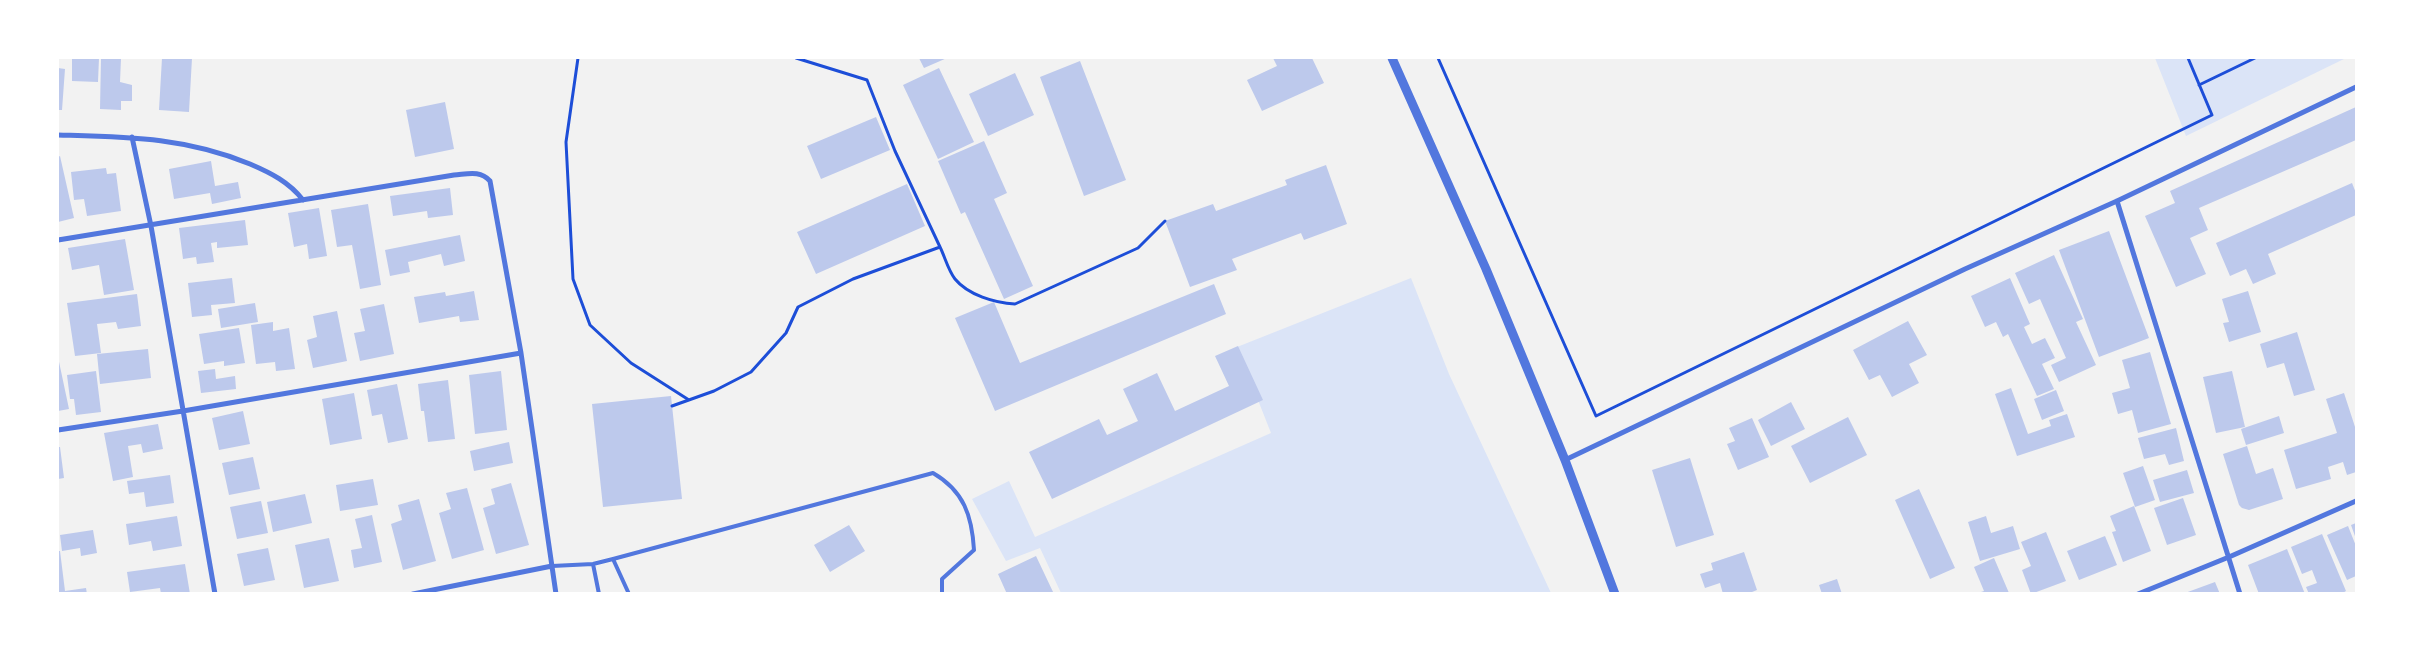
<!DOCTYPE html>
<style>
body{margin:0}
#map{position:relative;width:2414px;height:651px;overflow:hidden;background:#f2f2f2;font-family:"Source Serif 4",serif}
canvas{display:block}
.frame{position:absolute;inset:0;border:59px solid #fff;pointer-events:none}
</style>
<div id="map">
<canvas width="2414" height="651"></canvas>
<div class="frame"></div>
</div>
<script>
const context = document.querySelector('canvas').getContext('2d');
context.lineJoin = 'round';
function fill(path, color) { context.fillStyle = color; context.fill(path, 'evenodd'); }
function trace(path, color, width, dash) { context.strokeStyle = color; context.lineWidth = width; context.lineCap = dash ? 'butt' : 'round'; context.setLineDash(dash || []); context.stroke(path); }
fill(new Path2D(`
 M 2155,58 L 2346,58 L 2186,136 Z
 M 1411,278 L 1449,374 L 1551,593 L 1061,593 L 1040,548 L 1006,561 L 972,499 L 1009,481 L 1035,537 L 1271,433 L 1237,347 Z`), '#dbe4f7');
fill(new Path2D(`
 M 72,58 L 99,58 L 98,82 L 72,81 Z
 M 101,58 L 121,58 L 120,82 L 132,85 L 132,101 L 121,101 L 121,110 L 100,109 Z
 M 162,58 L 192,58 L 189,112 L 159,110 Z
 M 919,58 L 947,58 L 924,68 Z
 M 1273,58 L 1312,58 L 1324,83 L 1262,111 L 1247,80 L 1277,66 Z
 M 1080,61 L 1126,180 L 1084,196 L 1040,77 Z
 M 58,68 L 65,69 L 62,110 L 58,110 Z
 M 939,68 L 974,142 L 938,159 L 903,85 Z
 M 1015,73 L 1034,115 L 988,136 L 969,94 Z
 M 445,102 L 454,149 L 415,157 L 406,110 Z
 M 2356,107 L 2356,140 L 2199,208 L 2208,230 L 2190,238 L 2206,274 L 2176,287 L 2145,216 L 2175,203 L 2170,191 Z
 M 876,117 L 890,150 L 821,179 L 807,146 Z
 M 984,141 L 1007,193 L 994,199 L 1033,286 L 1004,299 L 965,212 L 961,214 L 938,161 Z
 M 60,156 L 74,218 L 58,222 L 58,157 Z
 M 211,161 L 215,186 L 238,182 L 241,198 L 212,204 L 210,193 L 174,199 L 169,169 Z
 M 1326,165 L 1347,224 L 1304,240 L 1301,233 L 1232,259 L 1237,270 L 1190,287 L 1165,221 L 1213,204 L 1216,211 L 1287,185 L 1285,180 Z
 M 106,168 L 107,174 L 116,173 L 121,211 L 87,216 L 84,199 L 74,200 L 71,172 Z
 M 2352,183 L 2356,193 L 2356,215 L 2268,254 L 2276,274 L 2253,284 L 2246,269 L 2230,276 L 2216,243 Z
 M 907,184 L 925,226 L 816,274 L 797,232 Z
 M 450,188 L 453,215 L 428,218 L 427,211 L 393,216 L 390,196 Z
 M 368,204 L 381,285 L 360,289 L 352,245 L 337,247 L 331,210 Z
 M 319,208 L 327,256 L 309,259 L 307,244 L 294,247 L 288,213 Z
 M 245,220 L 248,245 L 217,248 L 217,242 L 211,243 L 214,262 L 197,264 L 196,257 L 183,259 L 179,228 Z
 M 2109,231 L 2149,338 L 2099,357 L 2059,250 Z
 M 460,235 L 465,261 L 444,266 L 441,254 L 408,262 L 410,272 L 390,276 L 385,250 Z
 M 125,239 L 134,290 L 104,295 L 99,265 L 72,270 L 68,248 Z
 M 2054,255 L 2083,319 L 2076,322 L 2096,365 L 2059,382 L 2051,365 L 2066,358 L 2040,299 L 2029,304 L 2015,273 Z
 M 232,278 L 235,303 L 211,305 L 212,315 L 192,317 L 188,283 Z
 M 2010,278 L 2030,324 L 2024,327 L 2032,344 L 2045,338 L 2055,358 L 2042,364 L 2054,389 L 2037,396 L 2008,334 L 2003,337 L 1996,322 L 1985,327 L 1971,296 Z
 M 1214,284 L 1226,314 L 995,411 L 955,318 L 994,302 L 1020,363 Z
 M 474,291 L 479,320 L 460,322 L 459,316 L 419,323 L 414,297 L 445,292 L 446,296 Z
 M 2248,291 L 2261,332 L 2229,342 L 2223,323 L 2229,322 L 2222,299 Z
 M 137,294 L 141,326 L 118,329 L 116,322 L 97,324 L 101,353 L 75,356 L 67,303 Z
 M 255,303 L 258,322 L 221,328 L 218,309 Z
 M 384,304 L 394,354 L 360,361 L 354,333 L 365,331 L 360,309 Z
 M 337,311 L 347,361 L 313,368 L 307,340 L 317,337 L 313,316 Z
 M 1908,321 L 1927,355 L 1909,364 L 1919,383 L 1892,397 L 1880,375 L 1869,380 L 1853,350 Z
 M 273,322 L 273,331 L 289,328 L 295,369 L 276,371 L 275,362 L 256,364 L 251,325 Z
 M 239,328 L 245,363 L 224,366 L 224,361 L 204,364 L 199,334 Z
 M 2297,332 L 2315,390 L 2294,396 L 2284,363 L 2267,368 L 2260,344 Z
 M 1238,346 L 1263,400 L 1052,499 L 1029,452 L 1099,419 L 1107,435 L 1138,421 L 1123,389 L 1157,373 L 1175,411 L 1229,386 L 1215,356 Z
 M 148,349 L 151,378 L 100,384 L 97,354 Z
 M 2150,352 L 2171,424 L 2138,433 L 2132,410 L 2118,414 L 2112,393 L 2130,388 L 2122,360 Z
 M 58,357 L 69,409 L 58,411 Z
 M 215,369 L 216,379 L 235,376 L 236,389 L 201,393 L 198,371 Z
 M 96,371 L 101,412 L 76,415 L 74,399 L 70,399 L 67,375 Z
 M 501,371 L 507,430 L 475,434 L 469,375 Z
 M 2232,371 L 2245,427 L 2216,433 L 2203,377 Z
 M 448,380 L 455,439 L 428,442 L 424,411 L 421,411 L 418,384 Z
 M 397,384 L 408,439 L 388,443 L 382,414 L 372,416 L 367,390 Z
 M 2011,388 L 2028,434 L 2051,426 L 2049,420 L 2067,414 L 2075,437 L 2017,456 L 1995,394 Z
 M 2056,390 L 2064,411 L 2042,420 L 2034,399 Z
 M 354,393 L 362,439 L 330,445 L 322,399 Z
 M 2344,393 L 2356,430 L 2356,472 L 2347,475 L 2343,462 L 2328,467 L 2331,479 L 2296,489 L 2284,450 L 2337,433 L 2326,399 Z
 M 671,396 L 682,499 L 603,507 L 592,404 Z
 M 1791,402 L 1805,429 L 1771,446 L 1758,420 Z
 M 243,411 L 250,444 L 219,450 L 212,418 Z
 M 2279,416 L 2284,433 L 2246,445 L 2241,429 Z
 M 1848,417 L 1867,455 L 1810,483 L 1791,446 Z
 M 1752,418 L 1769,457 L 1738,470 L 1727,444 L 1735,441 L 1729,428 Z
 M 158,424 L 163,449 L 143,453 L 141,444 L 128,446 L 133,477 L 113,481 L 104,433 Z
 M 2176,428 L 2184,461 L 2169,465 L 2165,454 L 2144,459 L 2138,438 Z
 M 509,442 L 513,463 L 474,471 L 470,451 Z
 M 2247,446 L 2256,474 L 2273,468 L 2283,499 L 2249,510 L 2242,508 L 2239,505 L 2223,454 Z
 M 58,447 L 60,447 L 64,478 L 58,479 Z
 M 253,457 L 260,489 L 229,495 L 222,463 Z
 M 1690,458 L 1714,535 L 1676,547 L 1652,470 Z
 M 2143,466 L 2155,500 L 2135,507 L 2123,473 Z
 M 2187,470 L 2194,493 L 2160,502 L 2153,480 Z
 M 170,475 L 174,503 L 146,507 L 144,492 L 129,494 L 127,481 Z
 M 373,479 L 378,505 L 340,511 L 336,485 Z
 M 511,483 L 529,545 L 496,554 L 483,508 L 495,504 L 491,489 Z
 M 467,488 L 484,550 L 452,559 L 439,513 L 451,509 L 446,493 Z
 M 1919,489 L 1955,568 L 1930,579 L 1895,500 Z
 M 305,494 L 312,523 L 273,532 L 267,502 Z
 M 2183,498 L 2196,535 L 2167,545 L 2154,508 Z
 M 419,499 L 436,561 L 403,570 L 391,524 L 402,520 L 398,505 Z
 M 261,501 L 268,533 L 237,539 L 230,507 Z
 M 2134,506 L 2151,551 L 2123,562 L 2112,532 L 2116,531 L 2110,516 Z
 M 372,515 L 382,562 L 354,568 L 351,550 L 362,548 L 355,519 Z
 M 177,516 L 182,546 L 153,551 L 151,541 L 129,545 L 126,524 Z
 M 1986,516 L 1991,533 L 2013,526 L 2020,549 L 1980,561 L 1968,522 Z
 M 2356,523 L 2356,539 L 2351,525 Z
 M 849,525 L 865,551 L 830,572 L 814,545 Z
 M 2348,526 L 2356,546 L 2356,576 L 2347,580 L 2327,535 Z
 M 93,530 L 97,553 L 81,556 L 80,548 L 62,551 L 60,535 Z
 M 2046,532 L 2066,581 L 2031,594 L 2022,570 L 2031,566 L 2021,542 Z
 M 2322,534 L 2346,591 L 2341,594 L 2309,594 L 2306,587 L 2317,583 L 2312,570 L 2302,574 L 2291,547 Z
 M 2105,536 L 2117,565 L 2079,580 L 2067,551 Z
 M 329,538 L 339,581 L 304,588 L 295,545 Z
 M 268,548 L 275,580 L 244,586 L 237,554 Z
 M 2287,549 L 2305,594 L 2259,594 L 2248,565 Z
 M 58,551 L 60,551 L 65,591 L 86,588 L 87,594 L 58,594 Z
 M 1744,552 L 1757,590 L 1747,594 L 1723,594 L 1720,583 L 1705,588 L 1700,574 L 1713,570 L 1711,563 Z
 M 1036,556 L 1054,594 L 1007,594 L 998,574 Z
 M 1994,558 L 2009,593 L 1978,593 L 1984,591 L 1974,567 Z
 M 185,564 L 190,594 L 161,594 L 160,588 L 130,592 L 127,572 Z
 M 1837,579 L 1842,594 L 1822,594 L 1819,585 Z
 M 2215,582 L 2220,594 L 2185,594 L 2185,593 Z`), '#bdc9ec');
trace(new Path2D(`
 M 578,58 L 566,142 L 573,279 L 590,325 L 631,363 L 689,400
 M 796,58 L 867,80 L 895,151 L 940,247
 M 1438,58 L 1596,416 L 2212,115 L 2188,58
 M 2199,85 L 2255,58
 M 672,406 L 714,391 L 751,372 L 786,333 L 798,307 L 853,279 L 940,247 C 945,257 948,270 955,279 C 968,295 995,303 1015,304 L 1138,248 L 1165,221`), '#1d4ed8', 3);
trace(new Path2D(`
 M 613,559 L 629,594
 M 593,564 L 599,594
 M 552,566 L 593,564 L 613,559 L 933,473 C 964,491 972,516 974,550 L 942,579 L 942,594`), '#5277de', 4);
trace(new Path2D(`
 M 58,135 C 127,137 184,137 250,164 C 271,173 289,182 303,200
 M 132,137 L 151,226 L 215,594
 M 2117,201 L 2240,594
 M 58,240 L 454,175 C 468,174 480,170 490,181 L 521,353 L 556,594
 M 58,430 L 183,411 L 521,353
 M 1565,460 L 1965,269 L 2117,201 L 2356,87
 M 413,594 L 552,566
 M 2138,594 L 2229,557 L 2356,501`), '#5277de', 5);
trace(new Path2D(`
 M 1392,58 L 1486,269 L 1565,460 L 1615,594`), '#5277de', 9);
</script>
